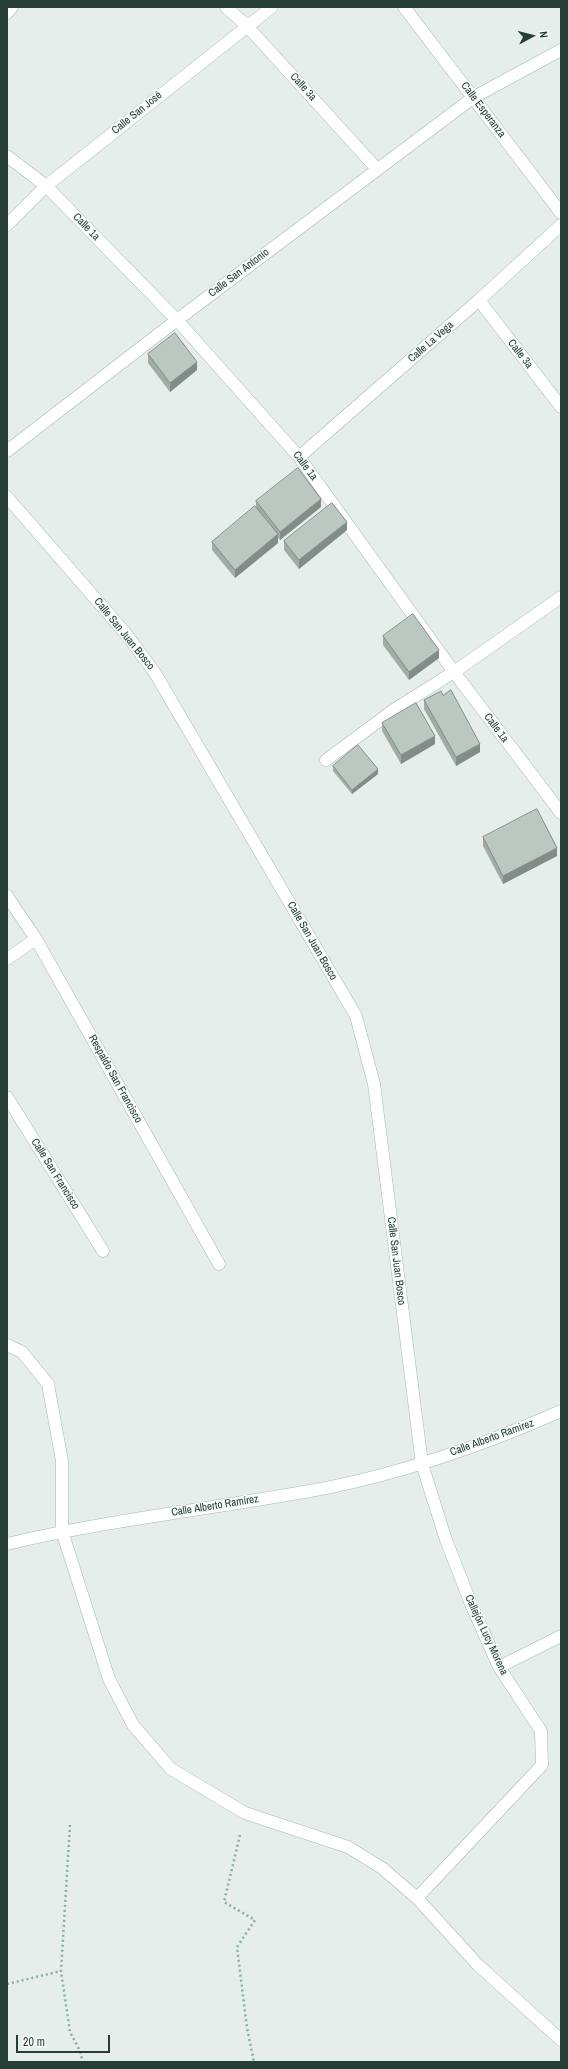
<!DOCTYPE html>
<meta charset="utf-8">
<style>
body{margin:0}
#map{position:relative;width:568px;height:2069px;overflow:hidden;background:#e5eeea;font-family:"Archivo Narrow",sans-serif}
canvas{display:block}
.frame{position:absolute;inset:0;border:8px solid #253f37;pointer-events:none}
.north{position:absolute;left:512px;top:16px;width:40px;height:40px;-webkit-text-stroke:3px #f6faf8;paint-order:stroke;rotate:83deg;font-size:11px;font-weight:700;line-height:16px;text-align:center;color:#253f37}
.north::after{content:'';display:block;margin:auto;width:14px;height:18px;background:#253f37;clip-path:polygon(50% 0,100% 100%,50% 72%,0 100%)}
.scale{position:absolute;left:16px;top:2035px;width:94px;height:18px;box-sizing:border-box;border:2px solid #253f37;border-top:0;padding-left:5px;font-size:12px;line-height:14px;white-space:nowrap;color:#253f37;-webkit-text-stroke:3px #f6faf8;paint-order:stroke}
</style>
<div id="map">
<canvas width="568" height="2069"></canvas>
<div class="frame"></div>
<div class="north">N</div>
<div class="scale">20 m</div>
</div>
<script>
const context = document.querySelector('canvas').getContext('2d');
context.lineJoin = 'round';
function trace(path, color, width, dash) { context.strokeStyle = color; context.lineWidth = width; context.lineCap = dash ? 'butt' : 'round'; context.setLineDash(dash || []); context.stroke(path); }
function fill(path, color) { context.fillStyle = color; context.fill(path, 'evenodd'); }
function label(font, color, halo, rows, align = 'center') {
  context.font = font + ' "Archivo Narrow",sans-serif'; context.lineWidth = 3; context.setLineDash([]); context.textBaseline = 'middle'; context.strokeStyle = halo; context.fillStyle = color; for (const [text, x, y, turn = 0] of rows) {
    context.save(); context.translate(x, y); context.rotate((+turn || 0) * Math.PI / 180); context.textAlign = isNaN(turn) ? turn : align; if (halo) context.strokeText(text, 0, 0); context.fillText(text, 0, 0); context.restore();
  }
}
const minor = new Path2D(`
 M 226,7 L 247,26 L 377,169
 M 404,7 L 561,213
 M 7,13 L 12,7
 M 7,156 L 46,186 L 177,320 L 299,457 L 454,672 L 561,813
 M 7,225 L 46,186 L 272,7
 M 479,300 L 561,407
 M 7,451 L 177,320 L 474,97 L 561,50
 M 299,457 L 479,300 L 561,225
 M 7,497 L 127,635 L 155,673 L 356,1016 L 374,1084 L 422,1464 L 446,1540 L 471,1604 L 499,1667 L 541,1731 L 542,1765 L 417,1898
 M 326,760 L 395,709 L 454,672 L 561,597
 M 7,896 L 36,939 L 219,1264
 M 7,959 L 36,939
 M 7,1097 L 103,1251
 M 7,1345 L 22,1352 L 48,1384 L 62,1461 L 62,1531 L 109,1679 L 133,1725 L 171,1769 L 245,1813 L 348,1847 L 382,1868 L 417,1898 L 478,1965 L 561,2040
 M 7,1544 C 112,1519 220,1508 326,1488 C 406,1472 486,1444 561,1411
 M 499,1667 L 561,1636`);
trace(minor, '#a8b6b1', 13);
trace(new Path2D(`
 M 70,1825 L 61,1971 L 70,2032 L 79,2049 L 83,2062
 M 240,1835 L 224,1902 L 255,1920 L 237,1947 L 247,2028 L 254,2062
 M 7,1984 L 61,1971`), '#88afa1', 2.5, [2, 3]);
trace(minor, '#fff', 12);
fill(new Path2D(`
 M 148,354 L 197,370 L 170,392 L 148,363 Z
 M 256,501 L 321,507 L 280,540 L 278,538 L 278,543 L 235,578 L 212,550 L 212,542 L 256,507 Z
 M 347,530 L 299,569 L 284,550 L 284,541 Z
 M 383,636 L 439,658 L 409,680 L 383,645 Z
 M 443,695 L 480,752 L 456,766 L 424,709 L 424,700 Z
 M 382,723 L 435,744 L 401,764 L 382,731 Z
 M 333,766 L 378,774 L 352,794 L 333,771 Z
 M 483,837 L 557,856 L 503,884 L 483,846 Z`), '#a1aca7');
fill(new Path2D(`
 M 197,362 L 197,370 L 170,392 L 170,383 Z
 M 321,499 L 321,507 L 280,540 L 280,532 Z
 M 347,522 L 347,530 L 299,569 L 299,560 Z
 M 278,534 L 278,543 L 235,578 L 235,570 Z
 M 439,650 L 439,658 L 409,680 L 409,672 Z
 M 435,736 L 435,744 L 401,764 L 401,755 Z
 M 480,744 L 480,752 L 456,766 L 456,757 Z
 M 378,769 L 378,774 L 352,794 L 352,790 Z
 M 557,848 L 557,856 L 503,884 L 503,876 Z`), '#838c88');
const building = new Path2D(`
 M 175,333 L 197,362 L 170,383 L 148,354 Z
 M 298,468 L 321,499 L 280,532 L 256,501 Z
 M 332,503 L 347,522 L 299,560 L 284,541 Z
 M 255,506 L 278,534 L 235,570 L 212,542 Z
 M 413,614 L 439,650 L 409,672 L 383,636 Z
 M 451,690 L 480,744 L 456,757 L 424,700 L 441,691 L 443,695 Z
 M 416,703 L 435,736 L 401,755 L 382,723 Z
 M 358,745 L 378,769 L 352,790 L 333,766 Z
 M 537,809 L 557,848 L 503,876 L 483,837 Z`);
fill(building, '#bbc8c2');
trace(building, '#838c88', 1);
label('11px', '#253f37', '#f6faf8', [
 ["Calle 3a",303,87,48],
 ["Calle Esperanza",483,110,53],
 ["Calle San José",137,113,-39],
 ["Calle 1a",86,227,46],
 ["Calle San Antonio",239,273,-37],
 ["Calle La Vega",431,342,-41],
 ["Calle 3a",520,354,52],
 ["Calle 1a",305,466,53],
 ["Calle San Juan Bosco",124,634,51],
 ["Calle 1a",496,728,53],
 ["Calle San Juan Bosco",312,941,60],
 ["Respaldo San Francisco",115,1079,61],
 ["Calle San Francisco",55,1174,58],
 ["Calle San Juan Bosco",396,1261,83],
 ["Calle Alberto Ramirez",492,1438,-20],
 ["Calle Alberto Ramírez",215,1506,-9],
 ["Callejón Lucy Morena",486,1635,65]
]);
</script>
